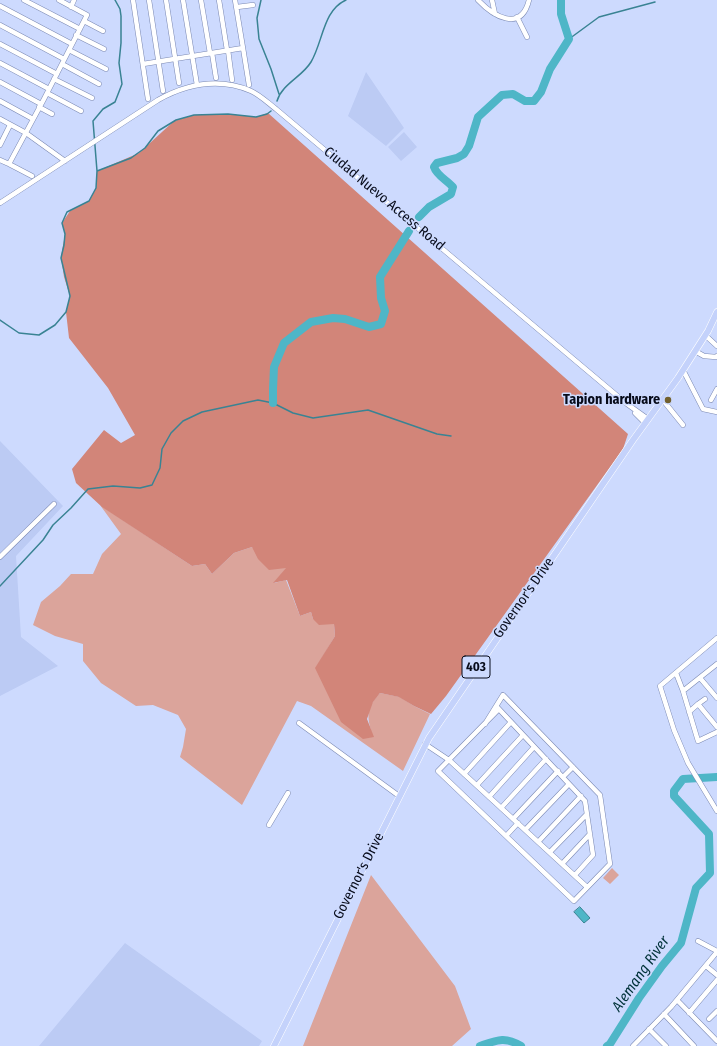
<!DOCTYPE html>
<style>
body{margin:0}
canvas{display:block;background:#cddafe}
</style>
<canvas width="717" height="1046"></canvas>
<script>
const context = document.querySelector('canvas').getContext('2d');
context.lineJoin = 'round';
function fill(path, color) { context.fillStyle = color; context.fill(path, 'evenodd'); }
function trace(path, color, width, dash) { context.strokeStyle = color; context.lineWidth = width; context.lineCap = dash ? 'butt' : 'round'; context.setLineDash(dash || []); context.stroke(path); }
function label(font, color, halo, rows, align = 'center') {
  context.font = font + ' "Fira Sans Condensed",sans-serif'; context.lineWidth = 3; context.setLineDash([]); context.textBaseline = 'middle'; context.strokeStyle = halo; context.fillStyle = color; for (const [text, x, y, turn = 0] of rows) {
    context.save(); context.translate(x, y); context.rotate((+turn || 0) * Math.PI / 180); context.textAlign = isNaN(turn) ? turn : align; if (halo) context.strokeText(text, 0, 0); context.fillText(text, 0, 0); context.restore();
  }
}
fill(new Path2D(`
 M 366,72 L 404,128 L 386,146 L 348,116 Z
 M 404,132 L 417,147 L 401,161 L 388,147 Z
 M 0,441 L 63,506 L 16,556 L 21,637 L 58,666 L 0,696 Z
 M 125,943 L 262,1041 L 259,1046 L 39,1046 Z`), '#bccbf4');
fill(new Path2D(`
 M 100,505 L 192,566 L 205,564 L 212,574 L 234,553 L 252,547 L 287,568 L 274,583 L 286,580 L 300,616 L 311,612 L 313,619 L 334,624 L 335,636 L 316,668 L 373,737 C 367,717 365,709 380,693 L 400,697 L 414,706 L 430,714 L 403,771 L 311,706 L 297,701 L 242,805 L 180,757 L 183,747 L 186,729 L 178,715 L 153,705 L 136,706 L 101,683 L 83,661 L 83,644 L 55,636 L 33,625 L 41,602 L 60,586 L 71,574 L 93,574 L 102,554 L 121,534 Z
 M 612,868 L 619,875 L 610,884 L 603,878 Z
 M 371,875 L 455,986 L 471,1029 L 452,1046 L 303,1046 Z`), '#dba49b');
fill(new Path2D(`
 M 268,113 L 628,434 L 623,449 L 446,696 L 431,714 L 414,706 L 399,697 L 380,693 L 373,702 L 367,719 L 374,737 L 363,739 L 341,722 L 315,668 L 335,636 L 334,624 L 319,625 L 313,619 L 311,612 L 300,616 L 287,580 L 273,583 L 286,568 L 269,570 L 258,559 L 252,547 L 234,553 L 212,574 L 205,564 L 192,566 L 102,507 L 76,483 L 72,469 L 104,430 L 121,443 L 135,435 L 108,388 L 69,338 L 66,312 L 70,296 L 64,277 L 61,257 L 65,234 L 62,223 L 70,211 L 89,201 L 96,188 L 97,171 L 139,153 L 174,121 L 194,115 L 228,114 L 256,117 Z`), '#d28579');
const water = new Path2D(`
 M 580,907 L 590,918 L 584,923 L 574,912 Z`);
fill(water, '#4eb6c7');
trace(water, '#398393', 1);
trace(new Path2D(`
 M 261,0 L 257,18 L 259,39 L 271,69 L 279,94
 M 569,39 L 599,17 L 655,2
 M 277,101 C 282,84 302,77 311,62 C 323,42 323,10 346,0
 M 97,171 L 131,158 L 145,148 L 158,131 L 176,120 L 194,115 L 228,114 L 256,117 L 267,114 L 271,111
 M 0,320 L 19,333 L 39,335 L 55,325 L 66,312 L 70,296 L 61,258 L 64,245 L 65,234 L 62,223 L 67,212 L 89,201 L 96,188 L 97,171 L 93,121 L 103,109 L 115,102 L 122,84 L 119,63 L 121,43 L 121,16 L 120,9 L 115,0
 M 0,586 L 43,540 L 53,525 L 71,508 L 88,489 L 113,486 L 140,488 L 152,485 L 160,468 L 162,449 L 171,433 L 183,421 L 202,412 L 258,400 L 273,403 L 293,413 L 313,418 L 368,410 L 437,434 L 451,436`), '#398393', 1.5);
trace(new Path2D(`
 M 419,217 L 429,207 L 451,194 L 453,187 C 447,180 437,176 434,167 L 437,163 L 457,158 L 464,154 L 469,146 L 478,117 L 502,95 L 513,94 L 525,101 L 534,101 L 541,92 L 550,69 L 569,39 L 561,14 L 561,0
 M 273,403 L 273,389 L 274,367 L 284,343 L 311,322 L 333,318 L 345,319 L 369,327 L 381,324 L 385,311 L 381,298 L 380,277 L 409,231
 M 480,1046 C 497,1040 505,1036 521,1046
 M 607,1046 L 610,1044 L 639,998 L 662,966 L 681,943 L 696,888 L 710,873 L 709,834 L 674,796 L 674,791 L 683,779 L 717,777`), '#4eb6c7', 8);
const minor = new Path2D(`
 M 24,0 L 80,29
 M 133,0 L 148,99
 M 149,0 L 163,91
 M 166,0 L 179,83
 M 183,0 L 197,85
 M 201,0 L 210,53
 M 219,0 L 227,50
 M 478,0 C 493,16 521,33 529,0
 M 492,0 L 495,14
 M 0,6 L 72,44
 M 71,7 L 74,0
 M 237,7 L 253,5
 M 517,17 L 527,37
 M 84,21 L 103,31
 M 0,25 L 64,59
 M 76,35 L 104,49
 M 0,44 L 57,74
 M 243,48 L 249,85
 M 69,50 L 106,69
 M 228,50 L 232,80
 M 212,53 L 216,78
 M 0,63 L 49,89
 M 62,64 L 99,84
 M 143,64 L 243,48 L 235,0
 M 54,79 L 92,98
 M 0,82 L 41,104
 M 47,93 L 81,111
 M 0,101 L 33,119
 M 39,107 L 52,114
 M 0,119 L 26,133 L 65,161
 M 0,145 L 10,125
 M 0,160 L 9,164 L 44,99 L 87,15 L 59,0
 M 9,164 L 32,176
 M 0,203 L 158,100 C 187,84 218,77 251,91 C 260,95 268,103 276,109 L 627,404 L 648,419
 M 705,335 L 717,346
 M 695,351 L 704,356 L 716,357 L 717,356
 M 683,370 L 703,409 L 717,412
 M 662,399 L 683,425
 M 711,400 L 717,389
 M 635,413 L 645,423
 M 0,557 L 54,504
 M 717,638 L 660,686 L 674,730 L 688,763 L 717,811
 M 717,664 L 683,691 L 698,741 L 717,732
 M 676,673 L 683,691
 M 700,678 L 717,698
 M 698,704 L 705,699
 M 497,707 L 585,801 L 593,855 L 575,875
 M 689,712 L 698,704 L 717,727
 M 299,723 L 399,796
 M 485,724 L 503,695 L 600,795 L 610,864 L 574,901 L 438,771 L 499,709
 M 425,744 L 449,760 L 587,887
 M 464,774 L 511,722
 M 563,777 L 573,767
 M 477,785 L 523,735
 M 489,797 L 534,747
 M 501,808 L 546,759
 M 513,819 L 558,771
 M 269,825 L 288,793
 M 525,830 L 569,784
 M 506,836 L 518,823
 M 538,842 L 581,796
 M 550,852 L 587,814
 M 562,864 L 590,834
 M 698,941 L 717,951
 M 706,966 L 717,975
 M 677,1000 L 717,1041
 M 689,1013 L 717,980
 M 664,1014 L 694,1046
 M 709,1019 L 717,1011
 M 649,1029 L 666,1046
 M 633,1046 L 671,1007 L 717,952`);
const major = new Path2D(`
 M 274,1046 L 429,738 L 633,440 L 678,378 L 708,331 L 717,312`);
trace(minor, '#7b89b3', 5.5);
trace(major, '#fff', 7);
trace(minor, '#fff', 4.5);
trace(major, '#c4d2fb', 6);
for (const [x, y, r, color] of [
 [668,400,4,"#72602e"]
]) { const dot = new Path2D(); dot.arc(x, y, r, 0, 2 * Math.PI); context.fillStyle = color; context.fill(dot); trace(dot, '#cddafe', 1.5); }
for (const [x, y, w] of [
 [476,667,28]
]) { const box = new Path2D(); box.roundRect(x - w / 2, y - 11, w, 22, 3); context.fillStyle = '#cddafe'; context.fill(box); trace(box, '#070b1a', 1); }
label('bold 13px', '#070b1a', null, [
 ["403",476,667]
]);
label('14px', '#070b1a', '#cddafe', [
 ["Ciudad Nuevo Access Road",384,199,40],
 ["Governor's Drive",524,598,-55],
 ["Governor's Drive",359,876,-63]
]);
label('bold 14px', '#070b1a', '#cddafe', [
 ["Tapion hardware",660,400]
], 'right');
label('italic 15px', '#003239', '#cddafe', [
 ["Alemang River",641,974,-55]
]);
</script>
